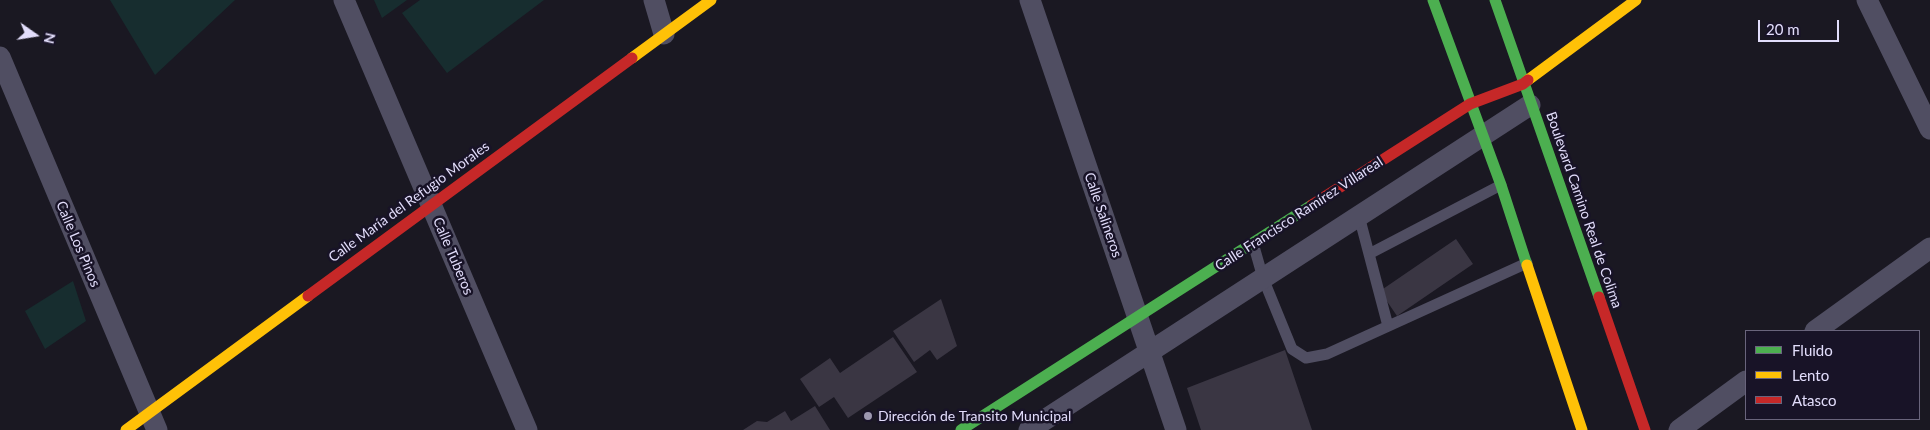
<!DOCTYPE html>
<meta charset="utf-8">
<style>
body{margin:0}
#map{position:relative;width:1930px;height:430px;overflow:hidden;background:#1a1822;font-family:Lato,sans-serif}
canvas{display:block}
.legend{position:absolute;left:1745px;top:330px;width:175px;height:90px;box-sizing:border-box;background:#181327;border:1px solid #69647c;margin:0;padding:6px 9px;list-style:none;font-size:15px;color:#e2ddfb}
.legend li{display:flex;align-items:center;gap:10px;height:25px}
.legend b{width:25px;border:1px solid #69647c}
.north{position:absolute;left:10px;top:10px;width:50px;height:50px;-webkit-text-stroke:4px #181327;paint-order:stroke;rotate:103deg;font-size:14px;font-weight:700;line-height:20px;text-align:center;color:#e2ddfb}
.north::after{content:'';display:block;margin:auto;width:18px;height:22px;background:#e2ddfb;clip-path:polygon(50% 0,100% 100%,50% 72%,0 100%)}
.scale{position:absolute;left:1758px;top:20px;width:81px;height:22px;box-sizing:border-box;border:2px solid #e2ddfb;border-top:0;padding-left:6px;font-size:15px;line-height:18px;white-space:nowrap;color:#e2ddfb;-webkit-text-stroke:4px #181327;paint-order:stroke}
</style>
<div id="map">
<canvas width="1930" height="430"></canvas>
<ul class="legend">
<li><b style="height:6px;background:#4caf50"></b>Fluido</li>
<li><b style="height:6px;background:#ffc107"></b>Lento</li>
<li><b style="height:6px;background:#c62828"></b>Atasco</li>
</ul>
<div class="north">N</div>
<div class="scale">20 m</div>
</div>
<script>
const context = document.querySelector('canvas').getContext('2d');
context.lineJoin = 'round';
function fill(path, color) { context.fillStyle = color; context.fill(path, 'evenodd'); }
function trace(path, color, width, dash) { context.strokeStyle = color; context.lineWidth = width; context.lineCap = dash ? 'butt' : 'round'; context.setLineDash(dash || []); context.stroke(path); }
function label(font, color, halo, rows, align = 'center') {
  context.font = font + ' Lato,sans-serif'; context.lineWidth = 5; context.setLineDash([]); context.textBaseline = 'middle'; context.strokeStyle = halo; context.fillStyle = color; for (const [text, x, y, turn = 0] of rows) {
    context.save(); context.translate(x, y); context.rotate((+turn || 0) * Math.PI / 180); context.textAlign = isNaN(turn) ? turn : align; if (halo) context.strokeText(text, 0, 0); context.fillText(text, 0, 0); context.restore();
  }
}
fill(new Path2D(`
 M 110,0 L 235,0 L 155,75 Z
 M 374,0 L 407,0 L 382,18 Z
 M 420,0 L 544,0 L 447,73 L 402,13 Z
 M 73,281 L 86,321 L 45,349 L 25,311 Z`), '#172d2f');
fill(new Path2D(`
 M 1456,239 L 1473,264 L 1397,316 L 1380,291 Z
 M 941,299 L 957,346 L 937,360 L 930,350 L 914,362 L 893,331 Z
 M 893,337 L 917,372 L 848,418 L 834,397 L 819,407 L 800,379 L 830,358 L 840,373 Z
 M 1285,350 L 1312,430 L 1201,430 L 1187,388 Z
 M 815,406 L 830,430 L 743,430 L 757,421 L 767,422 L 785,411 L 791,421 Z`), '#3a3643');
trace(new Path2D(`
 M 1359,216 L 1388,326
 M 1253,243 L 1263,278 L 1292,349 L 1306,358 L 1327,354 L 1527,263
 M 1369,254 L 1501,185`), '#504e62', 11);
trace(new Path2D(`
 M 344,0 L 527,430
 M 654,0 L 664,34
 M 1030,0 L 1176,430
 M 1867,0 L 1930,129
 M 0,57 L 157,430
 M 1815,331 L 1930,248
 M 1029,430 L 1530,105
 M 1679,430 L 1746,381`), '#504e62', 21);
trace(new Path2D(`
 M 1433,0 L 1501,185 L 1527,265
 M 1495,0 L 1599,297
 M 961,430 L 1312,205`), '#4caf50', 11);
trace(new Path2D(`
 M 632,58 L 711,0
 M 1528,80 L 1636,0
 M 1527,265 L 1582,430
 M 126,430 L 308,296`), '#ffc107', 11);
trace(new Path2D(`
 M 1312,205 L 1470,104 L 1523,84 L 1528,80
 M 308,296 L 632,58
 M 1599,297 L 1645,430`), '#c62828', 11);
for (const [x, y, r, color] of [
 [868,416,5,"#9c98af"]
]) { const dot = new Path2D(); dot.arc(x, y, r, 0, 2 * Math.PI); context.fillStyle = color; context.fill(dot); trace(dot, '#181327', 2); }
label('14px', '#e2ddfb', '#181327', [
 ["Calle María del Refugio Morales",409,202,-36],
 ["Boulevard Camino Real de Colima",1584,210,71],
 ["Calle Francisco Ramírez Villareal",1299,214,-33],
 ["Calle Salineros",1103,215,71],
 ["Calle Los Pinos",78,244,67],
 ["Calle Tuberos",453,256,67]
]);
label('14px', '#e2ddfb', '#181327', [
 ["Dirección de Transito Municipal",878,416]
], 'left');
</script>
